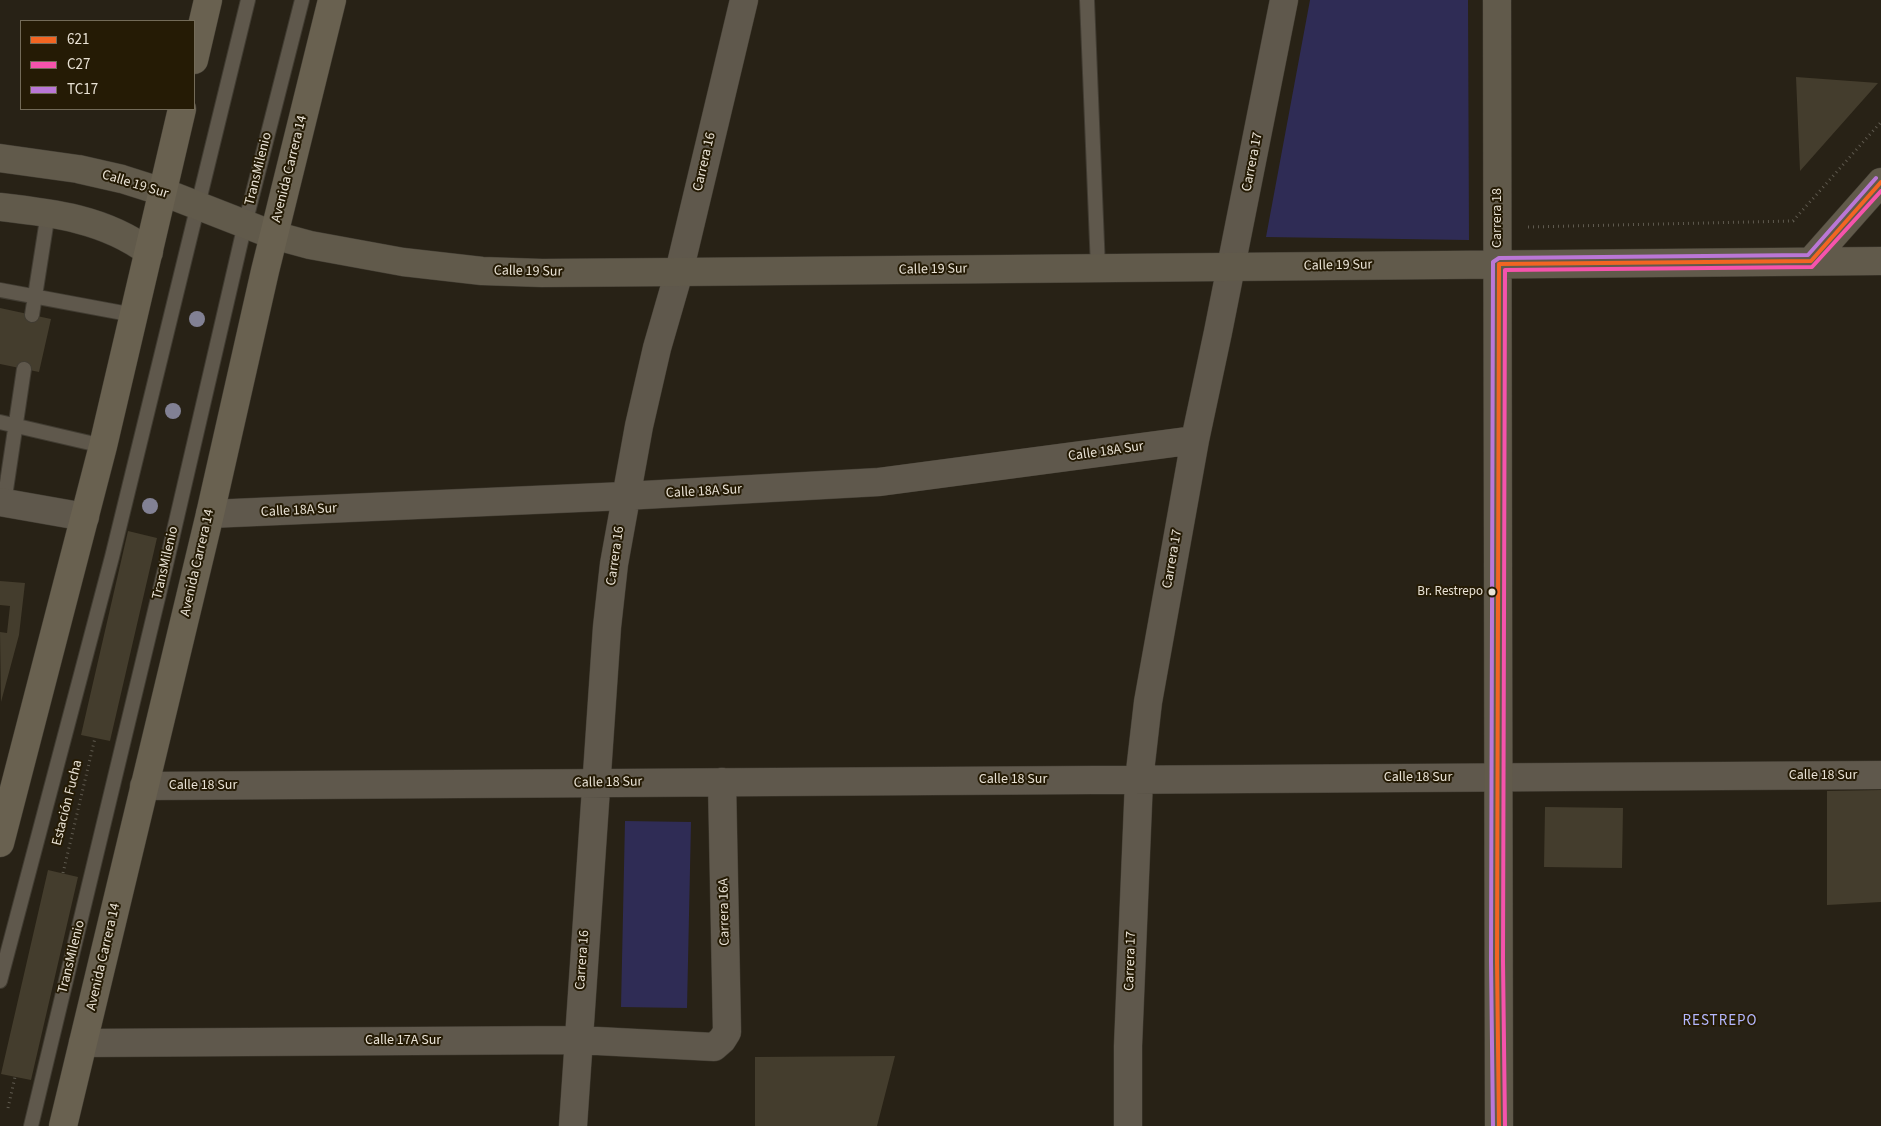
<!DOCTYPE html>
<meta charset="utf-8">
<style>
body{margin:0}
#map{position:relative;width:1881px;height:1126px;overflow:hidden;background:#282216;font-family:"Source Sans 3",sans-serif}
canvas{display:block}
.legend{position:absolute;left:20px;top:20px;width:175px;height:90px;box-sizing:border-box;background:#251b05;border:1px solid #736b58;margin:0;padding:6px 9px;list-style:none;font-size:15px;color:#e9e2d5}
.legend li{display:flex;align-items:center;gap:10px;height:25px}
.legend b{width:25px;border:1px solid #736b58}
</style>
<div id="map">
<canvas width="1881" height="1126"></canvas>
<ul class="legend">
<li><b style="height:6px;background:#f26522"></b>621</li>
<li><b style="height:6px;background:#f653ac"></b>C27</li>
<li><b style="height:6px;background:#ba77d6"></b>TC17</li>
</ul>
</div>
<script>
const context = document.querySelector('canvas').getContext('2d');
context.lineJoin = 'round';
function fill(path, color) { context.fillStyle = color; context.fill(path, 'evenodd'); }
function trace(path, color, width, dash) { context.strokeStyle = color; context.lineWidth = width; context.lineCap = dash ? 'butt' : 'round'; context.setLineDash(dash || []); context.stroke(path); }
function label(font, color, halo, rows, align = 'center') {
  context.font = font + ' "Source Sans 3",sans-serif'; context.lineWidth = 4; context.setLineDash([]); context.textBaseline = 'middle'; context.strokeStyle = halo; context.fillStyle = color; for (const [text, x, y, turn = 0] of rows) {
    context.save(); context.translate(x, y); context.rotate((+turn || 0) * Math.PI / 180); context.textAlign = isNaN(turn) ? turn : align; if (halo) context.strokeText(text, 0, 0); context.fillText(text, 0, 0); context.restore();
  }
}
fill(new Path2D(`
 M 1310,0 L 1468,0 L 1469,240 L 1266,237 Z
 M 625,821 L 691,822 L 687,1008 L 621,1007 Z`), '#2f2c55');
fill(new Path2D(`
 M 1796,77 L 1878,83 L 1800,171 Z
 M 0,308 L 51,319 L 39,372 L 0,364 Z
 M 128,531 L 157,538 L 110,741 L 81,735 Z
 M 0,581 L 25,583 L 19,635 L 1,702 L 0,632 L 7,633 L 10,606 L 0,605 Z
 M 1881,790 L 1881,902 L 1827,905 L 1827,791 Z
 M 1545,807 L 1623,808 L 1622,868 L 1544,867 Z
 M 48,870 L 78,877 L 31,1080 L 1,1074 Z
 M 895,1056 L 877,1126 L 755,1126 L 755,1057 Z`), '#443d2d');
const lane = new Path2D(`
 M 1087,0 L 1098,268
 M 0,290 L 134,315
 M 32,315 L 48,213
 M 0,422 L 103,446
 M 4,503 L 24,369
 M 0,981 L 112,557 L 248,0
 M 31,1126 L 165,569 L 245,224 L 302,0`);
const street = new Path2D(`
 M 0,502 L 85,517
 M 210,514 L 625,496 L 879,482 L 1195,440
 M 144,786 L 1881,775
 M 83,1043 L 578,1040 L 714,1047 L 722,1040 L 727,1032 L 722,782
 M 573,1126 L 607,627 L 614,564 L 639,426 L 657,348 L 679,272 L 744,0
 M 1128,1126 L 1128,1046 L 1139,780 L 1148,702 L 1195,440 L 1218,332 L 1284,0`);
const secondary = new Path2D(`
 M 1497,0 L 1499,1126
 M 0,158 L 78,169 L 122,179 L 163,192 L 273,235 L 310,245 L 403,262 L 482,271 L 542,273 L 679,272 L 1881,261
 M 0,207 C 53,213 105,219 149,252
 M 1811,261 L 1881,182`);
const primary = new Path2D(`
 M 194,60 L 208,0
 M 0,843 L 103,446 L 182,109
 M 63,1126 L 210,514 L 265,271 L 332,0`);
trace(lane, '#413c32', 16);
trace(street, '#413c32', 29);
trace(secondary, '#413c32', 29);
trace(primary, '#413c32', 29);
trace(new Path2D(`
 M 1528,227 L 1793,221 L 1881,122
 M 63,873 L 95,738
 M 8,1108 L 15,1077`), '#5f5a4f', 3, [1, 4]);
trace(lane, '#5f584c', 14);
trace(street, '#5f584c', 28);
trace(secondary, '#615a4b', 28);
trace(primary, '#696150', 28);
trace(new Path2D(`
 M 1499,1126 L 1497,961 L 1499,264 L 1811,261 L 1881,182`), '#f26522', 4);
trace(new Path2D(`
 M 1505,1126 L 1503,961 L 1505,270 L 1812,267 L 1881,191`), '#f653ac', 4);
trace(new Path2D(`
 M 1493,1126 L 1491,961 L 1493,262 L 1499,258 L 1808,255 L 1876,178`), '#ba77d6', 4);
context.fillStyle = '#828194';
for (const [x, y] of [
 [197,319],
 [173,411],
 [150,506]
]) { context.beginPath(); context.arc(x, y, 8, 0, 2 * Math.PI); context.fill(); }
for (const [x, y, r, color] of [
 [1492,592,4.5,"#e9e2d5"]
]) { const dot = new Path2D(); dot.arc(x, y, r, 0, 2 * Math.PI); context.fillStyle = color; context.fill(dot); trace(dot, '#251b05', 2); }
label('13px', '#e9e2d5', '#251b05', [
 ["Br. Restrepo",1483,592]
], 'right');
label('14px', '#e9e2d5', '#251b05', [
 ["Carrera 16",705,162,-77],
 ["Carrera 17",1253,162,-79],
 ["TransMilenio",259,169,-76],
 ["Avenida Carrera 14",290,169,-76],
 ["Calle 19 Sur",135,185,17],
 ["Carrera 18",1498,218,-90],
 ["Calle 19 Sur",1338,266,-1],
 ["Calle 19 Sur",933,270,-1],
 ["Calle 19 Sur",528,272,1],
 ["Calle 18A Sur",1106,452,-8],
 ["Calle 18A Sur",704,492,-3],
 ["Calle 18A Sur",299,511,-3],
 ["Carrera 16",616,556,-82],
 ["Carrera 17",1173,559,-80],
 ["TransMilenio",166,563,-77],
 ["Avenida Carrera 14",198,563,-77],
 ["Calle 18 Sur",1823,776],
 ["Calle 18 Sur",1418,778],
 ["Calle 18 Sur",1013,780],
 ["Calle 18 Sur",608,783,-1],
 ["Calle 18 Sur",203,786],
 ["Estación Fucha",68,803,-76],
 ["Carrera 16A",725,912,-91],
 ["TransMilenio",72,957,-76],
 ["Avenida Carrera 14",104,957,-77],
 ["Carrera 16",583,960,-86],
 ["Carrera 17",1131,961,-88],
 ["Calle 17A Sur",403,1041]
]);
context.letterSpacing = '1px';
label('15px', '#b4b7fe', '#251b05', [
 ["RESTREPO",1720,1022]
]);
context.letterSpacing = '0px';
</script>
